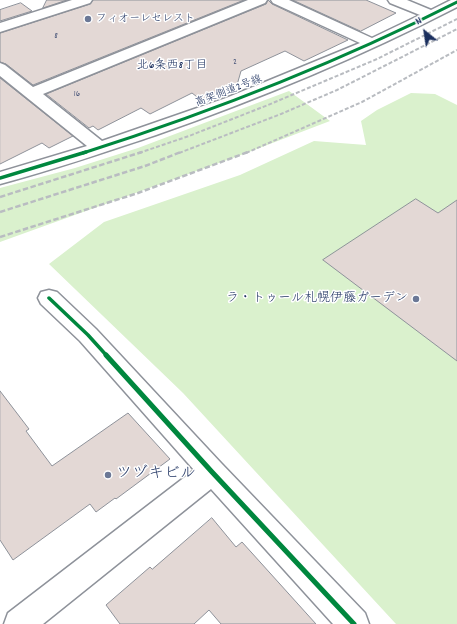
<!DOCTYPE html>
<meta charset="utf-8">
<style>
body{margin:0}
#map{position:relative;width:457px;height:624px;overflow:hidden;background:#fff;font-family:Dekko,sans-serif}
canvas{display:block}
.north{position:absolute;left:405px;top:12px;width:40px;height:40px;-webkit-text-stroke:3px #fff;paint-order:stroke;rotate:330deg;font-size:11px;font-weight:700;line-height:16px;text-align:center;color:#1b2f5e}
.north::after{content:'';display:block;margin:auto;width:14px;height:18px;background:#1b2f5e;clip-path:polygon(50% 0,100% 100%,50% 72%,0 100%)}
</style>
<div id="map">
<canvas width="457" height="624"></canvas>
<div class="north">N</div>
</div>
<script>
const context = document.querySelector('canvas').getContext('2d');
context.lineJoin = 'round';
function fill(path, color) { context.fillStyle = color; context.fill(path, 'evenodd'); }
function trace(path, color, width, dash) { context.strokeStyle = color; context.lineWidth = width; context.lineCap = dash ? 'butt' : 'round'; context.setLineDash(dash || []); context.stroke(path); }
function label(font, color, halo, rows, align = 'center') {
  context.font = font + ' Dekko,"Klee One",sans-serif'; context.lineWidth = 3; context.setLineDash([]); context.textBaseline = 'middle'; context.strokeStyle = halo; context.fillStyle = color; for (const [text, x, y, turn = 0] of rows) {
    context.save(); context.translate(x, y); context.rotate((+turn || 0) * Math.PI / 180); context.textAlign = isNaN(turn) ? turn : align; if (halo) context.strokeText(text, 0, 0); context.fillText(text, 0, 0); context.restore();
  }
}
fill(new Path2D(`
 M 289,91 L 330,121 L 241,155 L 0,242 L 0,188 L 75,168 L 138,148 Z
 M 411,93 L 435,94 L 457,105 L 457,624 L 396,624 L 183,393 L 49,264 L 104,222 L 240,175 L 314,141 L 366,145 L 361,121 L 377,110 Z`), '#daf1cd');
const building = new Path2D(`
 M 47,0 L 67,0 L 43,8 Z
 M 93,0 L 244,0 L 33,85 L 6,64 L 0,62 L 0,33 L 90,4 Z
 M 268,0 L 272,4 L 348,40 L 304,61 L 285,51 L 241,71 L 237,85 L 234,88 L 201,100 L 192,93 L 150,114 L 141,108 L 98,130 L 93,126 L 89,128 L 46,94 L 266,4 Z
 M 293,0 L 366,0 L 396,13 L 361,31 Z
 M 21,3 L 32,11 L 0,21 L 0,10 Z
 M 0,78 L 73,136 L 49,148 L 42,143 L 0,164 Z
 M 416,199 L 438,213 L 457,200 L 457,361 L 323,260 Z
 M 0,391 L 29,429 L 26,431 L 52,466 L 128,413 L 170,459 L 116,499 L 115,498 L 96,512 L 90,504 L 13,560 L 0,540 Z
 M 212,518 L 236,547 L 242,542 L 316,624 L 221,624 L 209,610 L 194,624 L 120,624 L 106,605 L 150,567 L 152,569 Z`);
fill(building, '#e3d8d5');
trace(building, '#8e929a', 1);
const minor = new Path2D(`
 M 72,0 L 92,0 L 90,3 L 0,32 L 0,23 Z
 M 248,0 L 267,0 L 265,3 L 43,94 L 102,141 L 226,98 L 360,43 L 273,3 L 271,0 L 289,0 L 372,38 L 420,15 L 390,3 L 388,0 L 407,0 L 431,10 L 451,0 L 457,0 L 457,7 C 360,57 259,99 156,135 C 105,152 53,170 0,184 L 0,172 L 87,146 L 0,76 L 0,63 L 5,65 L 33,87 Z
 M 49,290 L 57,292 L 96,329 L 221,463 L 365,613 L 369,624 L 333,624 L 211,489 L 43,624 L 4,624 L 8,613 L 194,470 L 80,341 L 41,304 L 38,298 L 41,292 Z`);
trace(minor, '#8e929a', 3);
fill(minor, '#fff');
trace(new Path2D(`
 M 139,153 L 189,136 L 268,105 L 377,59 L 457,19
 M 179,153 L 281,114 L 337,90 L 457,29
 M 246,153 L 362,102 L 457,50`), '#b9bcc1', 2, [4, 2]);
trace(new Path2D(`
 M 0,197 L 142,152
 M 0,212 L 145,166 L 181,152
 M 0,237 L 138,193 L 248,152`), '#b9bcc1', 2.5, [5.5, 2.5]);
trace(new Path2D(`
 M 83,153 C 211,112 337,63 457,2`), '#00873e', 3);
trace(new Path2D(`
 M 0,178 L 86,152
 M 49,298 L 88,335 L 107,356`), '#00873e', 3.5);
trace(new Path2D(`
 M 106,355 L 212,472 L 354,624`), '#00873e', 5);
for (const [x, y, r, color] of [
 [88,19,4,"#6b7896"],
 [416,299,4,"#6b7896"],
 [108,475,4,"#6b7896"]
]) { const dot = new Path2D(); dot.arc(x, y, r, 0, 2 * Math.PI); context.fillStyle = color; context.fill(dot); trace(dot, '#fff', 1.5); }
label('9px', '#4d597c', null, [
 ["8",56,37],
 ["2",235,63],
 ["16",77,95]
]);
label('11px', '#1b2f5e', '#fff', [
 ["フィオーレセレスト",96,19]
], 'left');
label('11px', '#1b2f5e', '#fff', [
 ["高架側道2号線",229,92,-21]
]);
label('12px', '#1b2f5e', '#fff', [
 ["北6条西8丁目",172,66]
]);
label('13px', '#1b2f5e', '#fff', [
 ["ラ・トゥール札幌伊藤ガーデン",408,299]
], 'right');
label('16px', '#1b2f5e', '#fff', [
 ["ツヅキビル",116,475]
], 'left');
</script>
